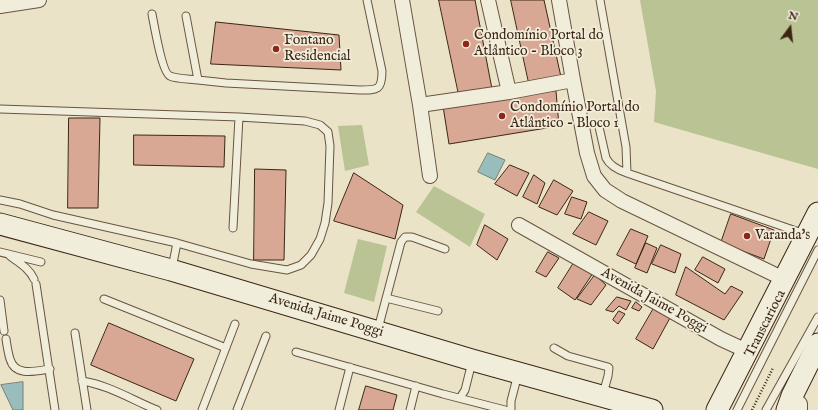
<!DOCTYPE html>
<meta charset="utf-8">
<style>
body{margin:0}
#map{position:relative;width:818px;height:410px;overflow:hidden;background:#eae3c7;font-family:"IM FELL English",serif}
canvas{display:block}
.north{position:absolute;left:770px;top:8px;width:40px;height:40px;-webkit-text-stroke:3px #f1eddb;paint-order:stroke;rotate:15deg;font-size:11px;font-weight:700;line-height:16px;text-align:center;color:#3c2514}
.north::after{content:'';display:block;margin:auto;width:14px;height:18px;background:#3c2514;clip-path:polygon(50% 0,100% 100%,50% 72%,0 100%)}
</style>
<div id="map">
<canvas width="818" height="410"></canvas>
<div class="north">N</div>
</div>
<script>
const context = document.querySelector('canvas').getContext('2d');
context.lineJoin = 'round';
function fill(path, color) { context.fillStyle = color; context.fill(path, 'evenodd'); }
function trace(path, color, width, dash) { context.strokeStyle = color; context.lineWidth = width; context.lineCap = dash ? 'butt' : 'round'; context.setLineDash(dash || []); context.stroke(path); }
function label(font, color, halo, rows, align = 'center') {
  context.font = font + ' "IM FELL English",serif'; context.lineWidth = 3.5; context.setLineDash([]); context.textBaseline = 'middle'; context.strokeStyle = halo; context.fillStyle = color; for (const [text, x, y, turn = 0] of rows) {
    context.save(); context.translate(x, y); context.rotate((+turn || 0) * Math.PI / 180); context.textAlign = isNaN(turn) ? turn : align; if (halo) context.strokeText(text, 0, 0); context.fillText(text, 0, 0); context.restore();
  }
}
fill(new Path2D(`
 M 640,0 L 818,0 L 818,169 L 654,122 L 656,91 Z
 M 362,125 L 369,165 L 345,171 L 338,126 Z
 M 434,186 L 485,214 L 470,247 L 416,212 Z
 M 358,239 L 387,246 L 374,302 L 344,293 Z`), '#bac394');
const water = new Path2D(`
 M 488,153 L 505,160 L 495,180 L 478,172 Z
 M 23,382 L 23,410 L 13,410 L 1,385 Z`);
fill(water, '#99bdbc');
trace(water, '#748079', 1);
const building = new Path2D(`
 M 439,0 L 475,0 L 492,89 L 459,95 Z
 M 511,0 L 544,0 L 561,77 L 529,83 Z
 M 216,22 L 339,35 L 341,70 L 211,64 Z
 M 556,91 L 559,126 L 449,144 L 443,106 Z
 M 69,118 L 100,118 L 98,208 L 68,208 Z
 M 134,135 L 225,136 L 224,167 L 134,165 Z
 M 510,165 L 529,173 L 517,196 L 495,184 Z
 M 255,169 L 286,170 L 284,260 L 254,260 Z
 M 354,173 L 403,205 L 395,239 L 334,221 Z
 M 534,175 L 545,183 L 537,204 L 523,197 Z
 M 554,180 L 573,191 L 557,215 L 539,207 Z
 M 572,197 L 587,202 L 581,219 L 565,214 Z
 M 589,212 L 608,221 L 596,245 L 573,234 Z
 M 731,214 L 774,230 L 764,259 L 721,243 Z
 M 485,225 L 508,239 L 497,260 L 477,245 Z
 M 631,229 L 648,236 L 636,264 L 617,255 Z
 M 646,243 L 657,248 L 647,273 L 635,268 Z
 M 661,245 L 681,254 L 675,273 L 652,264 Z
 M 548,252 L 559,258 L 546,277 L 536,272 Z
 M 703,257 L 725,269 L 718,283 L 695,270 Z
 M 575,261 L 593,273 L 575,300 L 558,288 Z
 M 686,267 L 725,294 L 731,286 L 743,292 L 724,320 L 676,295 Z
 M 595,275 L 606,285 L 591,305 L 577,299 Z
 M 617,297 L 631,301 L 626,310 L 619,306 L 613,312 L 606,310 Z
 M 636,302 L 642,307 L 639,311 L 632,308 Z
 M 654,308 L 671,316 L 653,349 L 636,339 Z
 M 619,311 L 625,314 L 618,324 L 613,320 Z
 M 109,323 L 194,359 L 176,401 L 91,365 Z
 M 366,386 L 397,395 L 393,410 L 359,410 Z`);
fill(building, '#d8a895');
trace(building, '#3c2514', 1);
const lane = new Path2D(`
 M 600,0 L 626,147 L 627,173 L 805,234
 M 152,14 C 154,24 162,73 170,76 C 176,79 191,79 198,80
 M 186,16 L 198,80 L 226,83 L 360,90 C 378,90 382,90 382,71 L 367,0
 M 0,109 L 239,117 L 305,121 L 320,125 L 328,132 L 330,146 L 328,203 L 325,223 L 320,239 L 311,255 L 301,265 L 287,270 L 251,264 L 177,243 L 53,215 L 20,204 L 0,200
 M 599,127 L 606,158 C 610,166 618,170 627,173
 M 233,228 L 239,117
 M 0,252 L 41,262
 M 10,256 C 19,263 29,268 34,279
 M 172,268 L 177,243
 M 36,284 L 55,410
 M 386,298 L 438,311
 M 104,299 L 226,348
 M 0,300 L 4,331
 M 378,329 L 401,242 L 405,237 L 412,237 L 445,249
 M 75,333 L 87,410
 M 6,339 C 7,346 8,353 10,359 C 15,377 36,371 50,369
 M 554,348 L 568,356 L 608,367 L 609,368 L 608,376 L 603,394
 M 296,352 L 443,394 L 505,410
 M 82,381 C 109,385 132,400 157,410
 M 460,398 L 465,390 L 472,362
 M 202,410 L 235,324
 M 237,410 L 266,336
 M 339,410 L 350,367
 M 410,410 L 416,386
 M 511,410 L 511,401 L 518,374
 M 737,410 L 818,250
 M 766,410 L 818,317`);
const street = new Path2D(`
 M 402,0 L 420,105 L 509,92
 M 488,0 L 509,92 L 573,80
 M 559,0 L 573,80 L 587,153 L 594,176 L 605,190 L 622,201 L 784,279
 M 0,6 L 39,0
 M 420,105 L 430,176
 M 519,225 L 721,339 L 747,351
 M 792,396 L 800,404 L 800,410`);
const secondary = new Path2D(`
 M 0,224 L 171,270 L 472,360 L 652,410
 M 717,410 L 818,213
 M 787,410 L 792,396 L 818,344`);
trace(lane, '#685441', 9);
trace(street, '#685441', 16);
trace(secondary, '#3c2514', 23);
trace(new Path2D(`
 M 752,410 L 773,368`), '#3c2514', 2.5, [1, 2]);
trace(lane, '#f1eddb', 7);
trace(street, '#f1eddb', 14);
trace(secondary, '#f1eddb', 21);
for (const [x, y, r, color] of [
 [466,44,4,"#8f2418"],
 [276,49,4,"#8f2418"],
 [502,116,4,"#8f2418"],
 [747,236,4,"#8f2418"]
]) { const dot = new Path2D(); dot.arc(x, y, r, 0, 2 * Math.PI); context.fillStyle = color; context.fill(dot); trace(dot, '#f1eddb', 1.5); }
label('14px', '#3c2514', '#f1eddb', [
 ["Condomínio Portal do",474,36],
 ["Atlântico - Bloco 3",474,52],
 ["Fontano",284,41],
 ["Residencial",284,57],
 ["Condomínio Portal do",510,108],
 ["Atlântico - Bloco 1",510,124],
 ["Varanda's",755,236]
], 'left');
label('14px', '#3c2514', '#f1eddb', [
 ["Avenida Jaime Poggi",654,301,29],
 ["Avenida Jaime Poggi",326,316,17],
 ["Transcarioca",766,324,-63]
]);
</script>
